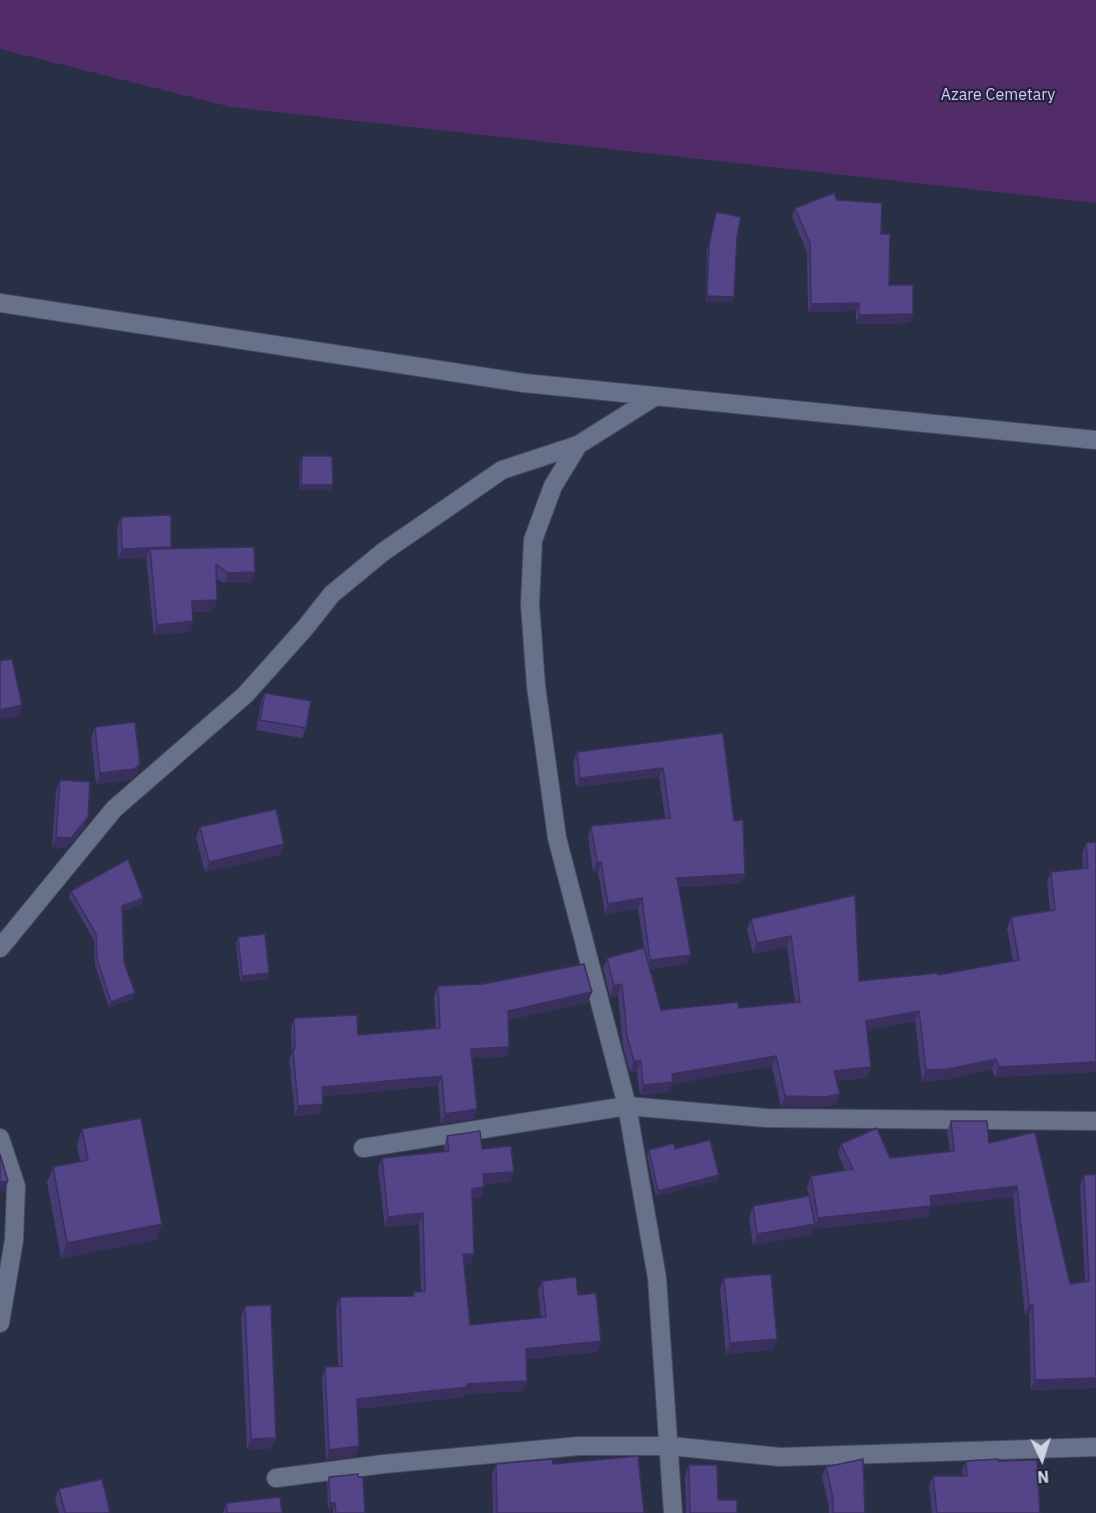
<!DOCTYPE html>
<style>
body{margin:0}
#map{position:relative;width:1096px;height:1513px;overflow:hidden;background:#293046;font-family:"IBM Plex Sans",sans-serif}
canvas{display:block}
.north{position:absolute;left:1012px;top:1429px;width:60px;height:60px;-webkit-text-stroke:4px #1f263c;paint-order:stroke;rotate:176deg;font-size:16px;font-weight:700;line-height:24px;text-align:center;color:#cfd4e2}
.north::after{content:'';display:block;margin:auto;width:21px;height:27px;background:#cfd4e2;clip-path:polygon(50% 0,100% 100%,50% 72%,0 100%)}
</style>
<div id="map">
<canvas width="1096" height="1513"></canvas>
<div class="north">N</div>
</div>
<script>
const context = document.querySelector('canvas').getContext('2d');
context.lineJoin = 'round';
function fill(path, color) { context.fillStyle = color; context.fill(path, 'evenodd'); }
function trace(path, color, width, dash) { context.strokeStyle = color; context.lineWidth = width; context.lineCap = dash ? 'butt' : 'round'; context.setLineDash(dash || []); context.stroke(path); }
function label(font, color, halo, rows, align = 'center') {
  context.font = font + ' "IBM Plex Sans",sans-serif'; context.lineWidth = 4.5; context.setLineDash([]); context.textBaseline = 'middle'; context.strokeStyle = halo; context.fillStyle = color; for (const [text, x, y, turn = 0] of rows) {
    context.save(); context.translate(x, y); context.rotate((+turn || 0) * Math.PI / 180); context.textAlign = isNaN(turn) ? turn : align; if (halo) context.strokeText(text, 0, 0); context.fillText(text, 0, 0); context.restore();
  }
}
fill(new Path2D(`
 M 0,0 L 1096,0 L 1096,203 L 231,107 L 0,49 Z`), '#512c68');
const street = new Path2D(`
 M 656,396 L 578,445 L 553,486 L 533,540 L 530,604 L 536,686 L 557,838 L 627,1106 L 657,1278 L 673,1513
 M 0,948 L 114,809 L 245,695 L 305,628 L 332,594 L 383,552 L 502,470 L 578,445
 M 0,1138 L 16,1186 L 14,1240 L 0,1323
 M 363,1148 L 627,1106 L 766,1118 L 1096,1121
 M 276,1478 L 384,1464 L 579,1446 L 670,1446 L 780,1457 L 1096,1447`);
const secondary = new Path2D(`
 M 0,303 L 524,383 L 1096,440`);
trace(street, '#474d5f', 20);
trace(secondary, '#474d5f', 20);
trace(street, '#68718a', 18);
trace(secondary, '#68718a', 18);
fill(new Path2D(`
 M 837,200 L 881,234 L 889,285 L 910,323 L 856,324 L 856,311 L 808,312 L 807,252 L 792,217 L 795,208 Z
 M 716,212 L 737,237 L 732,302 L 706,302 L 707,250 Z
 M 302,456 L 331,490 L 299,490 L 300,462 Z
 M 121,517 L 171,549 L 254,547 L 251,583 L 224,583 L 216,578 L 217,600 L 213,611 L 193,612 L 193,621 L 190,632 L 154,635 L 146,558 L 118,559 L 117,527 Z
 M 265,693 L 306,728 L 302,738 L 256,730 L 261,703 Z
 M 95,727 L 140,764 L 136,775 L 130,780 L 96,784 L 91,738 Z
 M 723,733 L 742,883 L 679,887 L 687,964 L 650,969 L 661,1010 L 739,1008 L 795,1002 L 787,947 L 753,954 L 747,929 L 751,919 L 855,895 L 859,981 L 938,975 L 1013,961 L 1007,928 L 1011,917 L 1050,910 L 1047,882 L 1051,872 L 1083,869 L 1082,854 L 1086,843 L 1096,842 L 1096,1072 L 995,1077 L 992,1069 L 945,1080 L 922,1081 L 915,1021 L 867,1030 L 871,1067 L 867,1078 L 836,1081 L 836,1104 L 822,1107 L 781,1107 L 772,1066 L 672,1084 L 669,1092 L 640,1095 L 637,1071 L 630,1072 L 623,1046 L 618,995 L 610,997 L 603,968 L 607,958 L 644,948 L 638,908 L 605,914 L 598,872 L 593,872 L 588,836 L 591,826 L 665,818 L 659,777 L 576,787 L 573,762 L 577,752 Z
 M 60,780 L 84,828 L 67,848 L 52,847 L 56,791 Z
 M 200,827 L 284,844 L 280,855 L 205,872 L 196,837 Z
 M 71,891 L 143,898 L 141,904 L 122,911 L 124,962 L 133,999 L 109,1007 L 95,965 L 94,940 L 69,897 Z
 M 238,937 L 269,973 L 267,979 L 240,982 L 236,942 Z
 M 438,986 L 592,992 L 588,1002 L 508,1020 L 509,1047 L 506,1057 L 472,1058 L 474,1119 L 441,1124 L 438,1086 L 322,1096 L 320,1114 L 295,1116 L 289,1059 L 292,1053 L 291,1028 L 294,1018 L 358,1035 L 436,1029 L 434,996 Z
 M 951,1121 L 989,1143 L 1035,1132 L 1070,1284 L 1085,1282 L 1080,1185 L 1084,1175 L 1096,1174 L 1096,1388 L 1031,1390 L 1029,1315 L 1025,1315 L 1013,1197 L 931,1206 L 928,1217 L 814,1229 L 814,1226 L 811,1235 L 753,1245 L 749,1217 L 753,1206 L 809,1196 L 807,1187 L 811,1176 L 845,1170 L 838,1154 L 841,1144 L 890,1158 L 950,1152 L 947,1131 Z
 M 82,1129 L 156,1240 L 61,1258 L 47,1182 L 53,1167 L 80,1161 L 77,1145 Z
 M 447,1136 L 482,1149 L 510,1182 L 484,1184 L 481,1198 L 472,1199 L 474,1254 L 470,1264 L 464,1265 L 470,1325 L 541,1318 L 538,1291 L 542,1281 L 578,1295 L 601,1341 L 597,1352 L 526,1359 L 523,1391 L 465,1394 L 464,1397 L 357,1409 L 359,1446 L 355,1456 L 326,1460 L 322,1377 L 325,1367 L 338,1366 L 336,1308 L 340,1297 L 412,1296 L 414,1292 L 421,1291 L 419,1224 L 385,1227 L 378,1168 L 382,1158 L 444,1151 L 444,1147 Z
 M 649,1150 L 719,1175 L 717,1180 L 656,1196 L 647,1155 Z
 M 724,1278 L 773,1350 L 726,1354 L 720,1289 Z
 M 245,1306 L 272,1448 L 247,1450 L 241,1317 Z
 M 966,1461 L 998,1461 L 1040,1513 L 932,1513 L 929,1486 L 933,1476 L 963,1476 L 962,1470 Z
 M 496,1464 L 553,1464 L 644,1513 L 493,1513 L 492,1474 Z
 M 689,1465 L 718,1500 L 737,1513 L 686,1513 L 685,1476 Z
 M 826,1467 L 865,1513 L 829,1513 L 829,1508 L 822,1476 Z
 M 329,1477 L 365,1513 L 333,1513 L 333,1508 L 328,1509 L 327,1483 Z
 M 59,1489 L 109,1513 L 59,1513 L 55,1499 Z
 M 226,1503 L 282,1513 L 223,1513 Z`), '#473b74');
fill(new Path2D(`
 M 707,296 L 734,297 L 732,302 L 706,302 Z
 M 859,303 L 856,311 L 808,312 L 811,304 Z
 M 913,314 L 910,323 L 856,324 L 859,315 Z
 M 301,485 L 333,485 L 331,490 L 299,490 Z
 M 171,547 L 167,558 L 150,549 L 146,558 L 118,559 L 122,549 Z
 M 255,572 L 251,583 L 224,583 L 228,573 Z
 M 217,600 L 213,611 L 188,612 L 192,601 Z
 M 193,621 L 190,632 L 154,635 L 157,625 Z
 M 22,705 L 19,716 L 0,720 L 0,710 Z
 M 140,764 L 136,775 L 130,780 L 96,784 L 100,773 Z
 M 663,768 L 659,777 L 576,787 L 580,778 Z
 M 88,817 L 84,828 L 67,848 L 52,847 L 56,837 Z
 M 284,844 L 280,855 L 205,872 L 209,862 Z
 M 597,862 L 601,862 L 598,872 L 593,872 Z
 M 745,874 L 742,883 L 674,887 L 677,878 Z
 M 143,898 L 141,904 L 120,912 L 122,906 Z
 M 642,898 L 638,908 L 605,914 L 608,904 Z
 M 791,936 L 787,947 L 753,954 L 757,943 Z
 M 691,955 L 687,964 L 647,969 L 650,960 Z
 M 269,973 L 267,979 L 240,982 L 242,976 Z
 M 622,984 L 618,995 L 610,997 L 614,986 Z
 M 592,992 L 588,1002 L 504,1021 L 508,1011 Z
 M 135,993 L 133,999 L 109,1007 L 111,1002 Z
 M 919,1011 L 915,1021 L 862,1031 L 866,1021 Z
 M 509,1047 L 506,1057 L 468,1058 L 471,1049 Z
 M 776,1056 L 772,1066 L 672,1084 L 669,1092 L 640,1095 L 643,1085 L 672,1074 Z
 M 996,1059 L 992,1069 L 945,1080 L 922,1081 L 926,1070 Z
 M 634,1061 L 641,1061 L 637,1071 L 630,1072 Z
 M 1096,1062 L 1096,1072 L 995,1077 L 999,1067 Z
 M 871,1067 L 867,1078 L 830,1082 L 834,1071 Z
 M 442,1076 L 438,1086 L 318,1096 L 322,1087 Z
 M 840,1094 L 836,1104 L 822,1107 L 781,1107 L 785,1096 Z
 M 323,1104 L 320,1114 L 295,1116 L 298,1106 Z
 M 477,1109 L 474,1119 L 441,1124 L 445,1114 Z
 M 514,1172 L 510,1182 L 479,1185 L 483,1174 Z
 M 719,1175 L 717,1180 L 656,1196 L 658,1191 Z
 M 8,1181 L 5,1191 L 0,1192 L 0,1182 Z
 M 1017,1186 L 1013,1197 L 927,1207 L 930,1196 Z
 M 484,1187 L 481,1198 L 468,1199 L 472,1189 Z
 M 931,1206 L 928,1217 L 814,1229 L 818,1218 Z
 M 423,1213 L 419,1224 L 385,1227 L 388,1217 Z
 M 162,1224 L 156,1240 L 61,1258 L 67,1243 Z
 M 815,1224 L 811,1235 L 753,1245 L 757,1234 Z
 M 463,1254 L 474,1254 L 470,1264 L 459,1265 Z
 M 1029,1305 L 1033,1305 L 1029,1315 L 1025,1315 Z
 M 777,1339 L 773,1350 L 726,1354 L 730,1343 Z
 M 601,1341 L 597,1352 L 522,1359 L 526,1349 Z
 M 1096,1378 L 1096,1388 L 1031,1390 L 1035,1380 Z
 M 527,1381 L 523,1391 L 465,1394 L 464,1397 L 353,1409 L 357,1399 L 467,1384 Z
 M 276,1438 L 272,1448 L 247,1450 L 251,1439 Z
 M 359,1446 L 355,1456 L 326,1460 L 329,1450 Z
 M 330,1503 L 335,1503 L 333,1508 L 328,1509 Z`), '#3a305e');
const building = new Path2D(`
 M 834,193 L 837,200 L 882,203 L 881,234 L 890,234 L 889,285 L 913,285 L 913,314 L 859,315 L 859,303 L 811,304 L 810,243 L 795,208 Z
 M 716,212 L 741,217 L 737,237 L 734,297 L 707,296 L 709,245 Z
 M 302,456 L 332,456 L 333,485 L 301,485 Z
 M 171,515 L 171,547 L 122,549 L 121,517 Z
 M 254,547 L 255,572 L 228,573 L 216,564 L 217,600 L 192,601 L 193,621 L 157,625 L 150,549 Z
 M 12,659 L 22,705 L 0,710 L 0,661 Z
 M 265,693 L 311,701 L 306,728 L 260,720 Z
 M 135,722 L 140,764 L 134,769 L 100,773 L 95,727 Z
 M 723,733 L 734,821 L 743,820 L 745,874 L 677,878 L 691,955 L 650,960 L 642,898 L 608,904 L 601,862 L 597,862 L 591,826 L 670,818 L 663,768 L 580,778 L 577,752 Z
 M 60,780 L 90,782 L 88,817 L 71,838 L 56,837 Z
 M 276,809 L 284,844 L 209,862 L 200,827 Z
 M 1096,842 L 1096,1062 L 999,1067 L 996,1059 L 949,1069 L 926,1070 L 919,1011 L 866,1021 L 871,1067 L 834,1071 L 840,1094 L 826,1097 L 785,1096 L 776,1056 L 672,1074 L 673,1082 L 643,1085 L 641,1061 L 634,1061 L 627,1036 L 622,984 L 614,986 L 607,958 L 644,948 L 661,1010 L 738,1002 L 739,1008 L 800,1002 L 791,936 L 757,943 L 751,919 L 855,895 L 859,981 L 938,973 L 938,975 L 1019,960 L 1011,917 L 1055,910 L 1051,872 L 1088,868 L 1086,843 Z
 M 128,859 L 143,898 L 122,906 L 124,962 L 135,993 L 111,1002 L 97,959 L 96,934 L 71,891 Z
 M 265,934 L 269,973 L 242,976 L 238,937 Z
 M 584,964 L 592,992 L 508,1011 L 509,1047 L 471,1049 L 477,1109 L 445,1114 L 442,1076 L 322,1087 L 323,1104 L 298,1106 L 293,1049 L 295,1049 L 294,1018 L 357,1015 L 358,1035 L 440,1028 L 438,986 L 483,984 Z
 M 141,1118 L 162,1224 L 67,1243 L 53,1167 L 88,1160 L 82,1129 Z
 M 951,1121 L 987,1121 L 989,1143 L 1035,1132 L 1070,1284 L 1089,1281 L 1084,1175 L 1096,1174 L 1096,1378 L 1035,1380 L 1033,1305 L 1029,1305 L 1017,1186 L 930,1196 L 931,1206 L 818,1218 L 811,1176 L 853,1169 L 841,1144 L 877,1128 L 890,1158 L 954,1151 Z
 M 480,1131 L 482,1149 L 511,1146 L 514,1172 L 483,1174 L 484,1187 L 472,1189 L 474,1254 L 463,1254 L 470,1325 L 546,1317 L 542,1281 L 576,1277 L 578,1295 L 596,1293 L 601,1341 L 526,1349 L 527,1381 L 467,1384 L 467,1387 L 357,1399 L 359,1446 L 329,1450 L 325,1367 L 342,1366 L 340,1297 L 414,1296 L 414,1292 L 425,1291 L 423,1213 L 388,1217 L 382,1158 L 449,1151 L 447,1136 Z
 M 710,1140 L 719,1175 L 658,1191 L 649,1150 L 674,1143 L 675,1149 Z
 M 0,1154 L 8,1181 L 0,1182 Z
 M 809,1196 L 815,1224 L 757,1234 L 753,1206 Z
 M 771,1274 L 777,1339 L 730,1343 L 724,1278 Z
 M 271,1305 L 276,1438 L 251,1439 L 245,1306 Z
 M 638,1456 L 644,1513 L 497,1513 L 496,1464 L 552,1459 L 553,1464 Z
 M 863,1459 L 865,1513 L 833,1513 L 833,1498 L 826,1467 Z
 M 998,1459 L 998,1461 L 1037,1460 L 1040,1513 L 937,1513 L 933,1476 L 967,1476 L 966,1461 Z
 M 689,1465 L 717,1465 L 718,1500 L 737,1500 L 737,1513 L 690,1513 Z
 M 358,1474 L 358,1477 L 363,1477 L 365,1513 L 336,1513 L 335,1503 L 330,1503 L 329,1477 Z
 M 102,1479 L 110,1512 L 104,1513 L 65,1513 L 59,1489 Z
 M 280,1497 L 282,1513 L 227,1513 L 226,1503 Z`);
fill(building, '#534587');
trace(building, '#3a305e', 1.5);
label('16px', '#e0c0f7', '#1f263c', [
 ["Azare Cemetary",998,95]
]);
</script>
